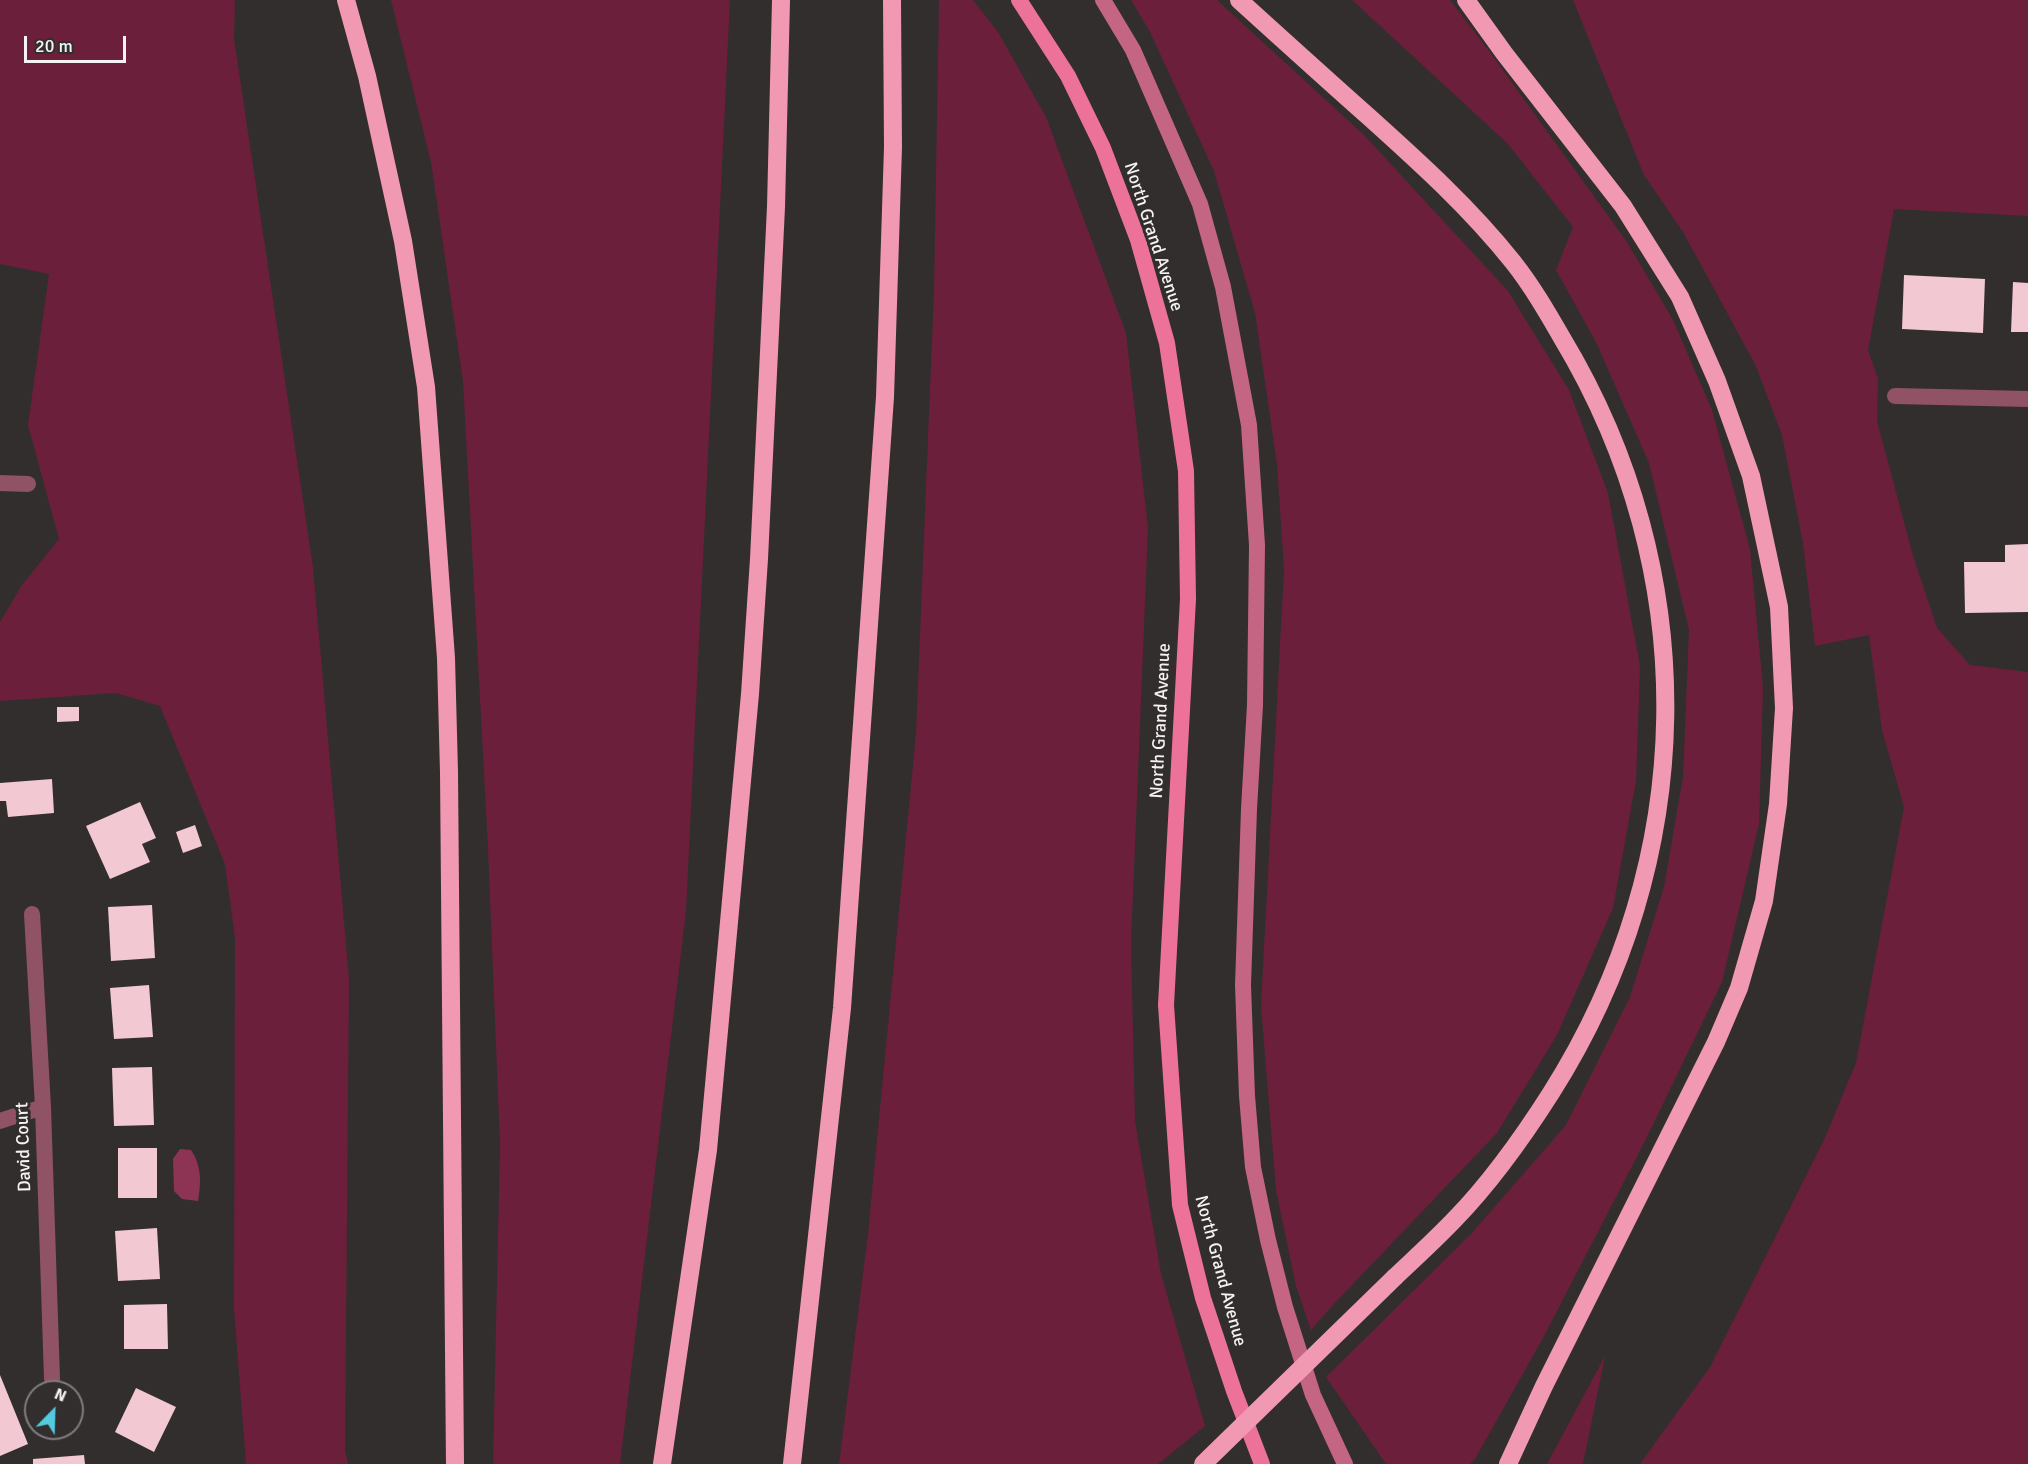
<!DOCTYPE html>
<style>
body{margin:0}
#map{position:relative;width:2028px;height:1464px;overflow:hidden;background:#322e2e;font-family:Signika,sans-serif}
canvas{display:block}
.north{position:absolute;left:24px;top:1380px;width:60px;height:60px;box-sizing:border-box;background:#322e2e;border:2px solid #807c7d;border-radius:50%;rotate:23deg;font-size:16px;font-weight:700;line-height:24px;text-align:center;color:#f5f2f3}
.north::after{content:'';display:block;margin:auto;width:21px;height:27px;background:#55cadf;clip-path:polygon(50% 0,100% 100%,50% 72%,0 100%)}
.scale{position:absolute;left:24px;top:36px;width:102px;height:27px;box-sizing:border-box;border:3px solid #f5f2f3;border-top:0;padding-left:8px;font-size:18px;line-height:21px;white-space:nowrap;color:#f5f2f3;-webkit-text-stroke:4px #322e2e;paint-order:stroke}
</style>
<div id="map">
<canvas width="2028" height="1464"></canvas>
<div class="north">N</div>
<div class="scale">20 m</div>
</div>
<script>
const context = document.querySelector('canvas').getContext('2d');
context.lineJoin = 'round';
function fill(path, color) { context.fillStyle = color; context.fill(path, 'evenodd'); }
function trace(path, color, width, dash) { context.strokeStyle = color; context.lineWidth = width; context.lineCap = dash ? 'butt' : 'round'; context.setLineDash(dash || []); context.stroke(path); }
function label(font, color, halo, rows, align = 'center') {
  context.font = font + ' Signika,sans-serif'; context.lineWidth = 6; context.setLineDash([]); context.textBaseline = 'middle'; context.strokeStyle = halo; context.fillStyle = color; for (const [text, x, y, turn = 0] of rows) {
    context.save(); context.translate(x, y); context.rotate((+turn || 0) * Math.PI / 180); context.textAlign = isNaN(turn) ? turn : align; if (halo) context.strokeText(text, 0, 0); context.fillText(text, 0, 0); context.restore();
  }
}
fill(new Path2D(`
 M 0,0 L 235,0 L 234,39 L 313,567 L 349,979 L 345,1450 L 348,1464 L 246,1464 L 234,1309 L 235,938 L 225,864 L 160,706 L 116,693 L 0,701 L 0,622 L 22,585 L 59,539 L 28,425 L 49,274 L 0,264 Z
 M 391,0 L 730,0 L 686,911 L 620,1464 L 493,1464 L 500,1144 L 488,848 L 463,381 L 431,162 Z
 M 939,0 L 973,0 L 998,32 L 1046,117 L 1126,333 L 1148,528 L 1131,943 L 1135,1121 L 1161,1274 L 1205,1426 L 1158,1464 L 839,1464 L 868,1234 L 916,733 L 934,290 Z
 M 1131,0 L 1217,0 L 1364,135 L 1508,291 L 1569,390 L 1608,493 L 1640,666 L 1636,781 L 1613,908 L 1557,1035 L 1497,1133 L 1332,1306 L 1311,1330 L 1296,1286 L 1276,1190 L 1261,1006 L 1284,569 L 1277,464 L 1255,313 L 1214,171 L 1150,32 Z
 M 1352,0 L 1450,0 L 1489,51 L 1627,242 L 1673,320 L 1712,410 L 1750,549 L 1763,688 L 1759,824 L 1722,982 L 1645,1141 L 1543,1338 L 1475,1459 L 1470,1464 L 1386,1464 L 1326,1377 L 1471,1234 L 1566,1125 L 1630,997 L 1664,887 L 1683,777 L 1689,630 L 1649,463 L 1596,342 L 1556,270 L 1573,227 L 1508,144 Z
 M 1573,0 L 2028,0 L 2028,216 L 1894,209 L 1868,350 L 1878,379 L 1877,421 L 1913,556 L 1937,628 L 1970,665 L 2028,672 L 2028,1464 L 1640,1464 L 1710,1367 L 1824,1140 L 1856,1063 L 1904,807 L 1882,730 L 1869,635 L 1815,646 L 1803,543 L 1782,435 L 1756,366 L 1683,232 L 1644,175 Z
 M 1605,1356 L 1583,1464 L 1547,1464 Z`), '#6b1f3b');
fill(new Path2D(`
 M 180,1149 L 191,1150 C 202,1166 201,1183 198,1201 L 182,1199 L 174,1191 L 173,1159 Z`), '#8d3454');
fill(new Path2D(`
 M 1904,275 L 1985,279 L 1983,333 L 1902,329 Z
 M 2013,282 L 2028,283 L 2028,332 L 2011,332 Z
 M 2028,544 L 2028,612 L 1965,613 L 1964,562 L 2005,562 L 2005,545 Z
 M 57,707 L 79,707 L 79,721 L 57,722 Z
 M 52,779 L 54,813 L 8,817 L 6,801 L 0,801 L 0,783 Z
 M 140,802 L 156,838 L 142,844 L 150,862 L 110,879 L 86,826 Z
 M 195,825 L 202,846 L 183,853 L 176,832 Z
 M 152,905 L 155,958 L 111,961 L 108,907 Z
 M 149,985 L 153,1037 L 114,1039 L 110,988 Z
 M 152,1067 L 154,1125 L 114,1126 L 112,1068 Z
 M 118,1148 L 157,1148 L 157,1198 L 118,1198 Z
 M 157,1228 L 160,1279 L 118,1281 L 115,1231 Z
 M 167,1304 L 168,1349 L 124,1349 L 124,1305 Z
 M 0,1375 L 28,1444 L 0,1456 Z
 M 136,1388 L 176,1407 L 154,1452 L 115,1432 Z
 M 84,1455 L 85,1464 L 33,1464 L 33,1459 Z`), '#f2c8d3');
trace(new Path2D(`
 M 1895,396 L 2028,399
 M 0,483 L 28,484
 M 32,914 L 43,1107 L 52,1379
 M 0,1121 L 43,1107`), '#8f5365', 16);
trace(new Path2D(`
 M 1103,0 L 1133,50 L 1200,204 L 1223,287 L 1249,425 L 1257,545 L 1255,705 L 1249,809 L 1243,985 L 1247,1096 L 1253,1167 L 1268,1240 L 1285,1307 L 1313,1395 L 1345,1464`), '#c46583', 16);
trace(new Path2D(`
 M 1019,0 L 1068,76 L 1103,148 L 1138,240 L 1167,343 L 1186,471 L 1188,599 L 1166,1005 L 1180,1205 L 1203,1298 L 1234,1391 L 1262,1464`), '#ed729a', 16);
trace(new Path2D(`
 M 346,0 L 367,76 L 403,241 L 426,387 L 446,658 L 449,772 L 455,1464
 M 1239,0 C 1282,39 1325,78 1369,117 C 1419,162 1470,208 1513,262 C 1532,286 1547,312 1562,338 C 1704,574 1699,860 1551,1093 C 1523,1137 1491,1182 1455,1219 C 1436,1239 1415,1258 1395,1277
 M 1466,0 L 1504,53 L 1623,206 L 1680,297 L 1717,381 L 1751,476 L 1779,607 L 1784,708 L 1778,804 L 1764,901 L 1739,988 L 1716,1042 L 1544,1386 L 1508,1464
 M 662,1464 L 708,1150 L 750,694 L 759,559 L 776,207 L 781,0
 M 792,1464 L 842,1008 L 885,397 L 893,147 L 892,0`), '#f199b2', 18);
trace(new Path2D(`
 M 1203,1464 L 1395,1277`), '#f199b2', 18);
label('18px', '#f5f2f3', '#322e2e', [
 ["North Grand Avenue",1153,237,72],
 ["North Grand Avenue",1161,721,-87],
 ["David Court",24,1147,-92],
 ["North Grand Avenue",1220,1271,75]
]);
</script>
